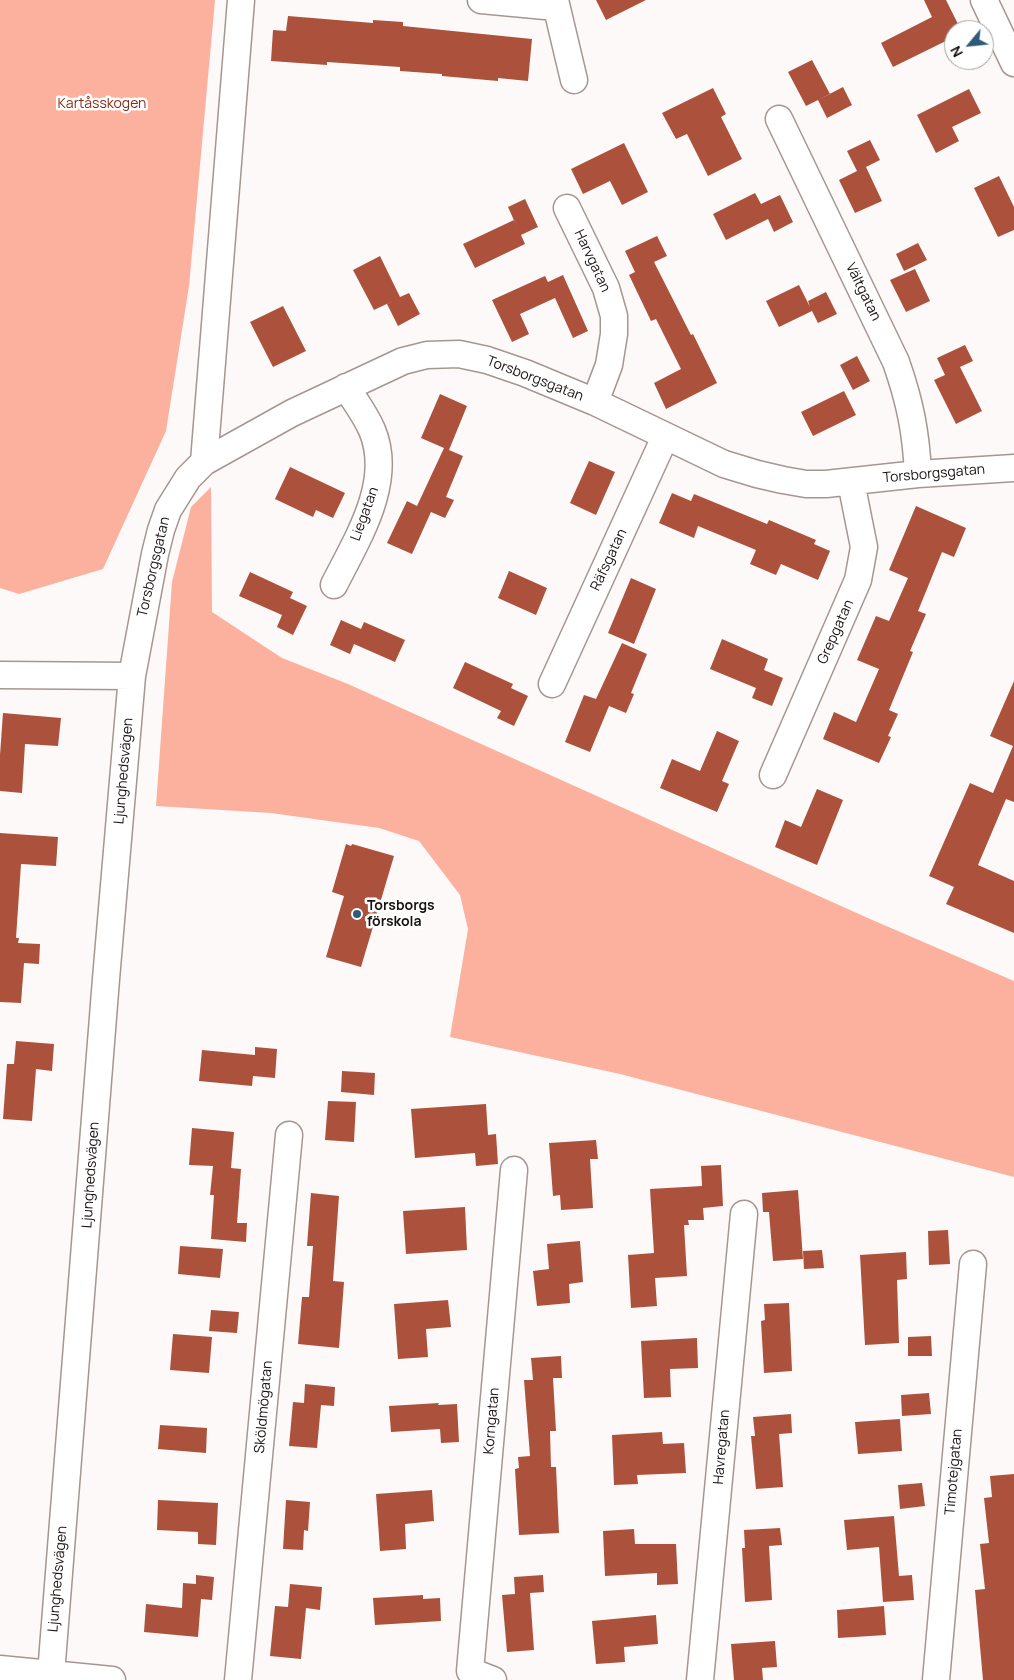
<!DOCTYPE html>
<meta charset="utf-8">
<style>
body{margin:0}
#map{position:relative;width:1014px;height:1680px;overflow:hidden;background:#fdf9f8;font-family:Manrope,sans-serif}
canvas{display:block}
.north{position:absolute;left:944px;top:20px;width:50px;height:50px;box-sizing:border-box;background:#fff;border:1px solid #a3a1a0;border-radius:50%;rotate:242deg;font-size:14px;font-weight:700;line-height:20px;text-align:center;color:#181311}
.north::after{content:'';display:block;margin:auto;width:18px;height:22px;background:#2d5c7b;clip-path:polygon(50% 0,100% 100%,50% 72%,0 100%)}
</style>
<div id="map">
<canvas width="1014" height="1680"></canvas>
<div class="north">N</div>
</div>
<script>
const context = document.querySelector('canvas').getContext('2d');
context.lineJoin = 'round';
function fill(path, color) { context.fillStyle = color; context.fill(path, 'evenodd'); }
function trace(path, color, width, dash) { context.strokeStyle = color; context.lineWidth = width; context.lineCap = dash ? 'butt' : 'round'; context.setLineDash(dash || []); context.stroke(path); }
function label(font, color, halo, rows, align = 'center') {
  context.font = font + ' Manrope,sans-serif'; context.lineWidth = 5; context.setLineDash([]); context.textBaseline = 'middle'; context.strokeStyle = halo; context.fillStyle = color; for (const [text, x, y, turn = 0] of rows) {
    context.save(); context.translate(x, y); context.rotate((+turn || 0) * Math.PI / 180); context.textAlign = isNaN(turn) ? turn : align; if (halo) context.strokeText(text, 0, 0); context.fillText(text, 0, 0); context.restore();
  }
}
fill(new Path2D(`
 M 0,0 L 215,0 L 189,286 L 166,431 L 103,569 L 19,594 L 0,588 Z
 M 211,487 L 212,612 L 282,658 L 348,684 L 870,919 L 1014,981 L 1014,1177 L 620,1074 L 450,1037 L 468,929 L 460,895 L 419,841 L 379,828 L 271,813 L 156,806 L 172,582 L 191,507 Z`), '#fcb19f');
fill(new Path2D(`
 M 596,0 L 646,0 L 606,20 Z
 M 924,0 L 946,0 L 961,30 L 954,30 L 954,37 L 893,67 L 881,43 L 932,17 Z
 M 288,16 L 373,23 L 373,20 L 403,22 L 403,26 L 532,39 L 528,81 L 498,78 L 498,81 L 442,76 L 442,74 L 400,71 L 400,67 L 327,62 L 327,65 L 271,61 L 273,30 L 286,31 Z
 M 812,60 L 830,94 L 806,106 L 788,72 Z
 M 843,87 L 852,105 L 827,118 L 818,100 Z
 M 713,88 L 726,114 L 721,117 L 742,159 L 708,176 L 687,134 L 676,139 L 662,113 Z
 M 969,89 L 981,113 L 952,127 L 959,141 L 936,153 L 917,115 Z
 M 870,140 L 880,160 L 858,171 L 866,167 L 882,201 L 855,213 L 839,180 L 857,171 L 847,151 Z
 M 624,143 L 648,192 L 622,205 L 610,181 L 583,194 L 571,169 Z
 M 999,176 L 1014,207 L 1014,230 L 998,237 L 974,188 Z
 M 755,193 L 761,204 L 780,195 L 793,222 L 774,232 L 768,219 L 726,240 L 713,214 Z
 M 525,199 L 538,227 L 521,235 L 525,244 L 475,268 L 463,244 L 514,220 L 517,227 L 508,207 Z
 M 657,236 L 667,256 L 654,262 L 691,335 L 693,334 L 717,383 L 666,409 L 654,383 L 681,369 L 656,319 L 651,321 L 629,275 L 635,272 L 625,251 Z
 M 918,243 L 927,260 L 904,271 L 896,254 Z
 M 380,256 L 400,297 L 409,293 L 420,314 L 398,326 L 387,304 L 393,301 L 374,310 L 353,270 Z
 M 915,269 L 930,301 L 906,312 L 890,280 Z
 M 563,275 L 588,331 L 573,338 L 555,298 L 520,314 L 529,334 L 512,342 L 492,300 L 545,276 L 548,282 Z
 M 799,285 L 810,307 L 808,301 L 826,292 L 837,314 L 818,323 L 812,311 L 779,327 L 766,301 Z
 M 283,306 L 306,351 L 273,367 L 250,322 Z
 M 965,345 L 973,361 L 960,367 L 982,411 L 956,424 L 934,380 L 945,375 L 937,358 Z
 M 857,356 L 870,381 L 853,390 L 840,365 Z
 M 844,391 L 856,415 L 813,436 L 801,412 Z
 M 440,394 L 467,406 L 449,450 L 463,456 L 446,497 L 454,500 L 445,518 L 431,512 L 412,554 L 387,543 L 407,501 L 417,506 L 444,448 L 421,438 Z
 M 589,461 L 615,472 L 596,515 L 570,503 Z
 M 290,467 L 345,493 L 333,518 L 316,510 L 313,517 L 275,499 Z
 M 672,493 L 691,501 L 694,494 L 767,524 L 769,520 L 816,540 L 814,544 L 830,551 L 818,580 L 781,564 L 776,575 L 750,564 L 756,550 L 698,526 L 694,538 L 659,523 Z
 M 916,506 L 966,528 L 954,557 L 942,552 L 918,611 L 926,614 L 910,651 L 913,652 L 889,710 L 898,714 L 888,736 L 891,737 L 879,763 L 823,739 L 834,712 L 856,722 L 879,669 L 857,660 L 876,616 L 889,621 L 908,578 L 889,570 Z
 M 509,571 L 547,588 L 536,615 L 498,598 Z
 M 250,572 L 293,592 L 290,598 L 307,606 L 293,635 L 277,627 L 282,615 L 239,596 Z
 M 631,578 L 656,589 L 634,644 L 608,633 Z
 M 341,620 L 361,629 L 364,622 L 405,640 L 395,662 L 354,644 L 350,654 L 330,645 Z
 M 722,639 L 768,659 L 764,670 L 783,678 L 772,706 L 752,698 L 756,688 L 710,669 Z
 M 622,643 L 647,654 L 631,693 L 634,694 L 626,713 L 609,706 L 590,752 L 565,742 L 584,695 L 596,699 Z
 M 465,662 L 513,684 L 511,688 L 528,696 L 514,726 L 497,718 L 501,711 L 453,688 Z
 M 1014,681 L 1014,802 L 1006,799 L 978,865 L 1014,881 L 1014,933 L 946,904 L 954,887 L 929,876 L 970,783 L 993,793 L 1013,746 L 990,736 Z
 M 3,713 L 61,718 L 58,746 L 25,744 L 22,793 L 0,791 L 0,755 Z
 M 717,731 L 739,741 L 722,781 L 729,784 L 717,812 L 660,788 L 672,759 L 700,771 Z
 M 817,789 L 843,800 L 817,865 L 775,847 L 785,820 L 801,827 Z
 M 0,833 L 58,837 L 56,866 L 21,864 L 16,938 L 19,938 L 18,943 L 40,944 L 39,964 L 24,963 L 21,1003 L 0,1002 Z
 M 346,844 L 351,846 L 352,844 L 394,856 L 361,967 L 326,957 L 344,896 L 332,892 Z
 M 16,1041 L 54,1044 L 52,1071 L 36,1069 L 32,1121 L 3,1119 L 7,1064 L 14,1064 Z
 M 255,1047 L 277,1049 L 275,1078 L 253,1076 L 252,1086 L 199,1081 L 202,1050 L 255,1055 Z
 M 342,1071 L 375,1073 L 374,1095 L 341,1092 Z
 M 328,1101 L 356,1102 L 354,1142 L 325,1140 Z
 M 486,1104 L 488,1135 L 496,1134 L 498,1164 L 476,1166 L 475,1153 L 415,1158 L 411,1109 Z
 M 192,1128 L 234,1132 L 231,1168 L 241,1169 L 237,1223 L 247,1223 L 246,1242 L 211,1239 L 214,1195 L 210,1195 L 213,1166 L 189,1165 Z
 M 596,1140 L 598,1159 L 590,1159 L 593,1208 L 561,1210 L 560,1195 L 553,1196 L 549,1143 Z
 M 721,1165 L 723,1206 L 703,1208 L 704,1220 L 688,1220 L 689,1225 L 684,1225 L 687,1276 L 655,1278 L 657,1306 L 631,1308 L 628,1255 L 654,1253 L 650,1189 L 702,1186 L 701,1166 Z
 M 798,1190 L 803,1259 L 773,1261 L 769,1212 L 763,1212 L 762,1193 Z
 M 311,1193 L 339,1196 L 333,1281 L 344,1282 L 339,1348 L 298,1344 L 302,1297 L 309,1297 L 313,1246 L 307,1246 Z
 M 465,1207 L 467,1250 L 406,1254 L 403,1211 Z
 M 948,1230 L 950,1264 L 929,1265 L 928,1231 Z
 M 580,1241 L 583,1282 L 569,1284 L 570,1303 L 537,1306 L 533,1271 L 549,1269 L 547,1244 Z
 M 180,1246 L 223,1249 L 220,1278 L 178,1274 Z
 M 822,1250 L 824,1268 L 804,1269 L 803,1251 Z
 M 906,1252 L 907,1279 L 897,1280 L 899,1343 L 865,1345 L 860,1255 Z
 M 448,1300 L 451,1327 L 426,1329 L 428,1357 L 398,1359 L 394,1304 Z
 M 789,1303 L 792,1371 L 764,1373 L 761,1321 L 765,1320 L 764,1304 Z
 M 211,1310 L 239,1312 L 237,1333 L 209,1331 Z
 M 173,1334 L 212,1337 L 209,1373 L 170,1370 Z
 M 931,1336 L 932,1356 L 908,1356 L 908,1337 Z
 M 697,1338 L 698,1368 L 670,1369 L 671,1397 L 644,1398 L 641,1341 Z
 M 561,1356 L 562,1378 L 553,1378 L 556,1431 L 550,1431 L 551,1467 L 556,1467 L 559,1533 L 519,1535 L 515,1469 L 519,1468 L 518,1457 L 530,1456 L 524,1380 L 533,1380 L 531,1358 Z
 M 305,1384 L 335,1387 L 334,1406 L 321,1405 L 317,1448 L 289,1446 L 293,1402 L 304,1403 Z
 M 929,1393 L 931,1414 L 902,1416 L 901,1395 Z
 M 439,1403 L 438,1405 L 457,1404 L 459,1442 L 441,1443 L 440,1429 L 391,1432 L 389,1406 Z
 M 791,1414 L 792,1433 L 779,1434 L 783,1487 L 756,1489 L 751,1436 L 755,1436 L 753,1417 Z
 M 900,1419 L 902,1451 L 858,1454 L 855,1422 Z
 M 160,1425 L 207,1428 L 206,1453 L 158,1449 Z
 M 662,1432 L 663,1444 L 684,1443 L 686,1473 L 637,1475 L 638,1484 L 614,1485 L 612,1435 Z
 M 1014,1474 L 1014,1680 L 983,1680 L 975,1590 L 985,1589 L 980,1544 L 989,1543 L 984,1498 L 992,1497 L 990,1476 Z
 M 922,1483 L 925,1506 L 900,1509 L 898,1485 Z
 M 432,1490 L 434,1521 L 405,1524 L 406,1549 L 380,1551 L 376,1494 Z
 M 158,1500 L 218,1503 L 216,1545 L 198,1544 L 198,1532 L 157,1530 Z
 M 286,1500 L 310,1502 L 308,1531 L 304,1530 L 303,1550 L 283,1549 Z
 M 894,1516 L 899,1576 L 912,1575 L 914,1600 L 883,1602 L 879,1547 L 847,1550 L 844,1520 Z
 M 780,1528 L 782,1545 L 769,1546 L 772,1600 L 745,1602 L 742,1548 L 745,1548 L 744,1530 Z
 M 634,1529 L 635,1544 L 676,1544 L 678,1584 L 657,1585 L 657,1573 L 605,1576 L 603,1531 Z
 M 196,1575 L 214,1577 L 212,1600 L 201,1599 L 198,1637 L 144,1632 L 146,1604 L 182,1608 L 183,1583 L 196,1584 Z
 M 543,1575 L 544,1592 L 530,1593 L 534,1650 L 507,1652 L 502,1595 L 515,1594 L 514,1577 Z
 M 290,1584 L 322,1587 L 320,1610 L 306,1608 L 301,1659 L 270,1656 L 275,1606 L 288,1607 Z
 M 423,1595 L 423,1599 L 440,1598 L 441,1621 L 375,1625 L 373,1598 Z
 M 884,1606 L 886,1635 L 838,1638 L 837,1610 Z
 M 656,1615 L 658,1644 L 624,1647 L 625,1662 L 596,1664 L 592,1621 Z
 M 775,1641 L 777,1667 L 762,1668 L 763,1680 L 734,1680 L 731,1644 Z`), '#ac513c');
const street = new Path2D(`
 M 481,0 L 556,7
 M 555,0 L 574,80
 M 984,0 L 1014,63
 M 779,119 L 896,362 C 910,402 916,432 918,474
 M 567,208 L 606,288 L 614,316 L 614,334 L 609,365 L 595,402
 M 204,462 L 241,0
 M 334,585 C 357,539 394,482 372,430 C 365,414 355,401 346,387
 M 0,675 L 132,676
 M 552,684 L 665,437
 M 773,775 L 858,580 L 864,547 L 851,482
 M 0,1669 L 112,1680
 M 51,1674 L 106,979 L 132,676 L 155,554 L 161,530 L 168,510 L 188,478 L 204,462 L 292,413 L 403,361 L 427,355 L 459,354 L 487,360 L 525,373 L 595,402 L 724,464 L 757,474 L 783,480 L 806,484 L 826,484 L 918,474 L 1014,468
 M 238,1680 L 289,1135
 M 493,1680 L 470,1671 L 514,1170
 M 700,1680 L 744,1214
 M 936,1680 L 973,1264`);
trace(street, '#a69692', 29);
trace(street, '#fff', 26);
for (const [x, y, r, color] of [
 [357,914,5,"#2d5c7b"]
]) { const dot = new Path2D(); dot.arc(x, y, r, 0, 2 * Math.PI); context.fillStyle = color; context.fill(dot); trace(dot, '#fff', 2); }
label('14px', '#842d19', '#fff', [
 ["Kartåsskogen",102,104]
]);
label('14px', '#181311', '#fff', [
 ["Harvgatan",592,261,65],
 ["Vältgatan",863,292,64],
 ["Torsborgsgatan",535,379,21],
 ["Torsborgsgatan",934,474,-5],
 ["Liegatan",365,514,-70],
 ["Räfsgatan",609,560,-65],
 ["Torsborgsgatan",154,567,-77],
 ["Grepgatan",836,632,-66],
 ["Ljunghedsvägen",124,771,-85],
 ["Ljunghedsvägen",91,1175,-86],
 ["Sköldmögatan",264,1407,-85],
 ["Korngatan",492,1421,-85],
 ["Havregatan",722,1447,-85],
 ["Timotejgatan",954,1472,-85],
 ["Ljunghedsvägen",58,1579,-85]
]);
label('bold 14px', '#181311', '#fff', [
 ["Torsborgs",367,906],
 ["förskola",367,922]
], 'left');
</script>
